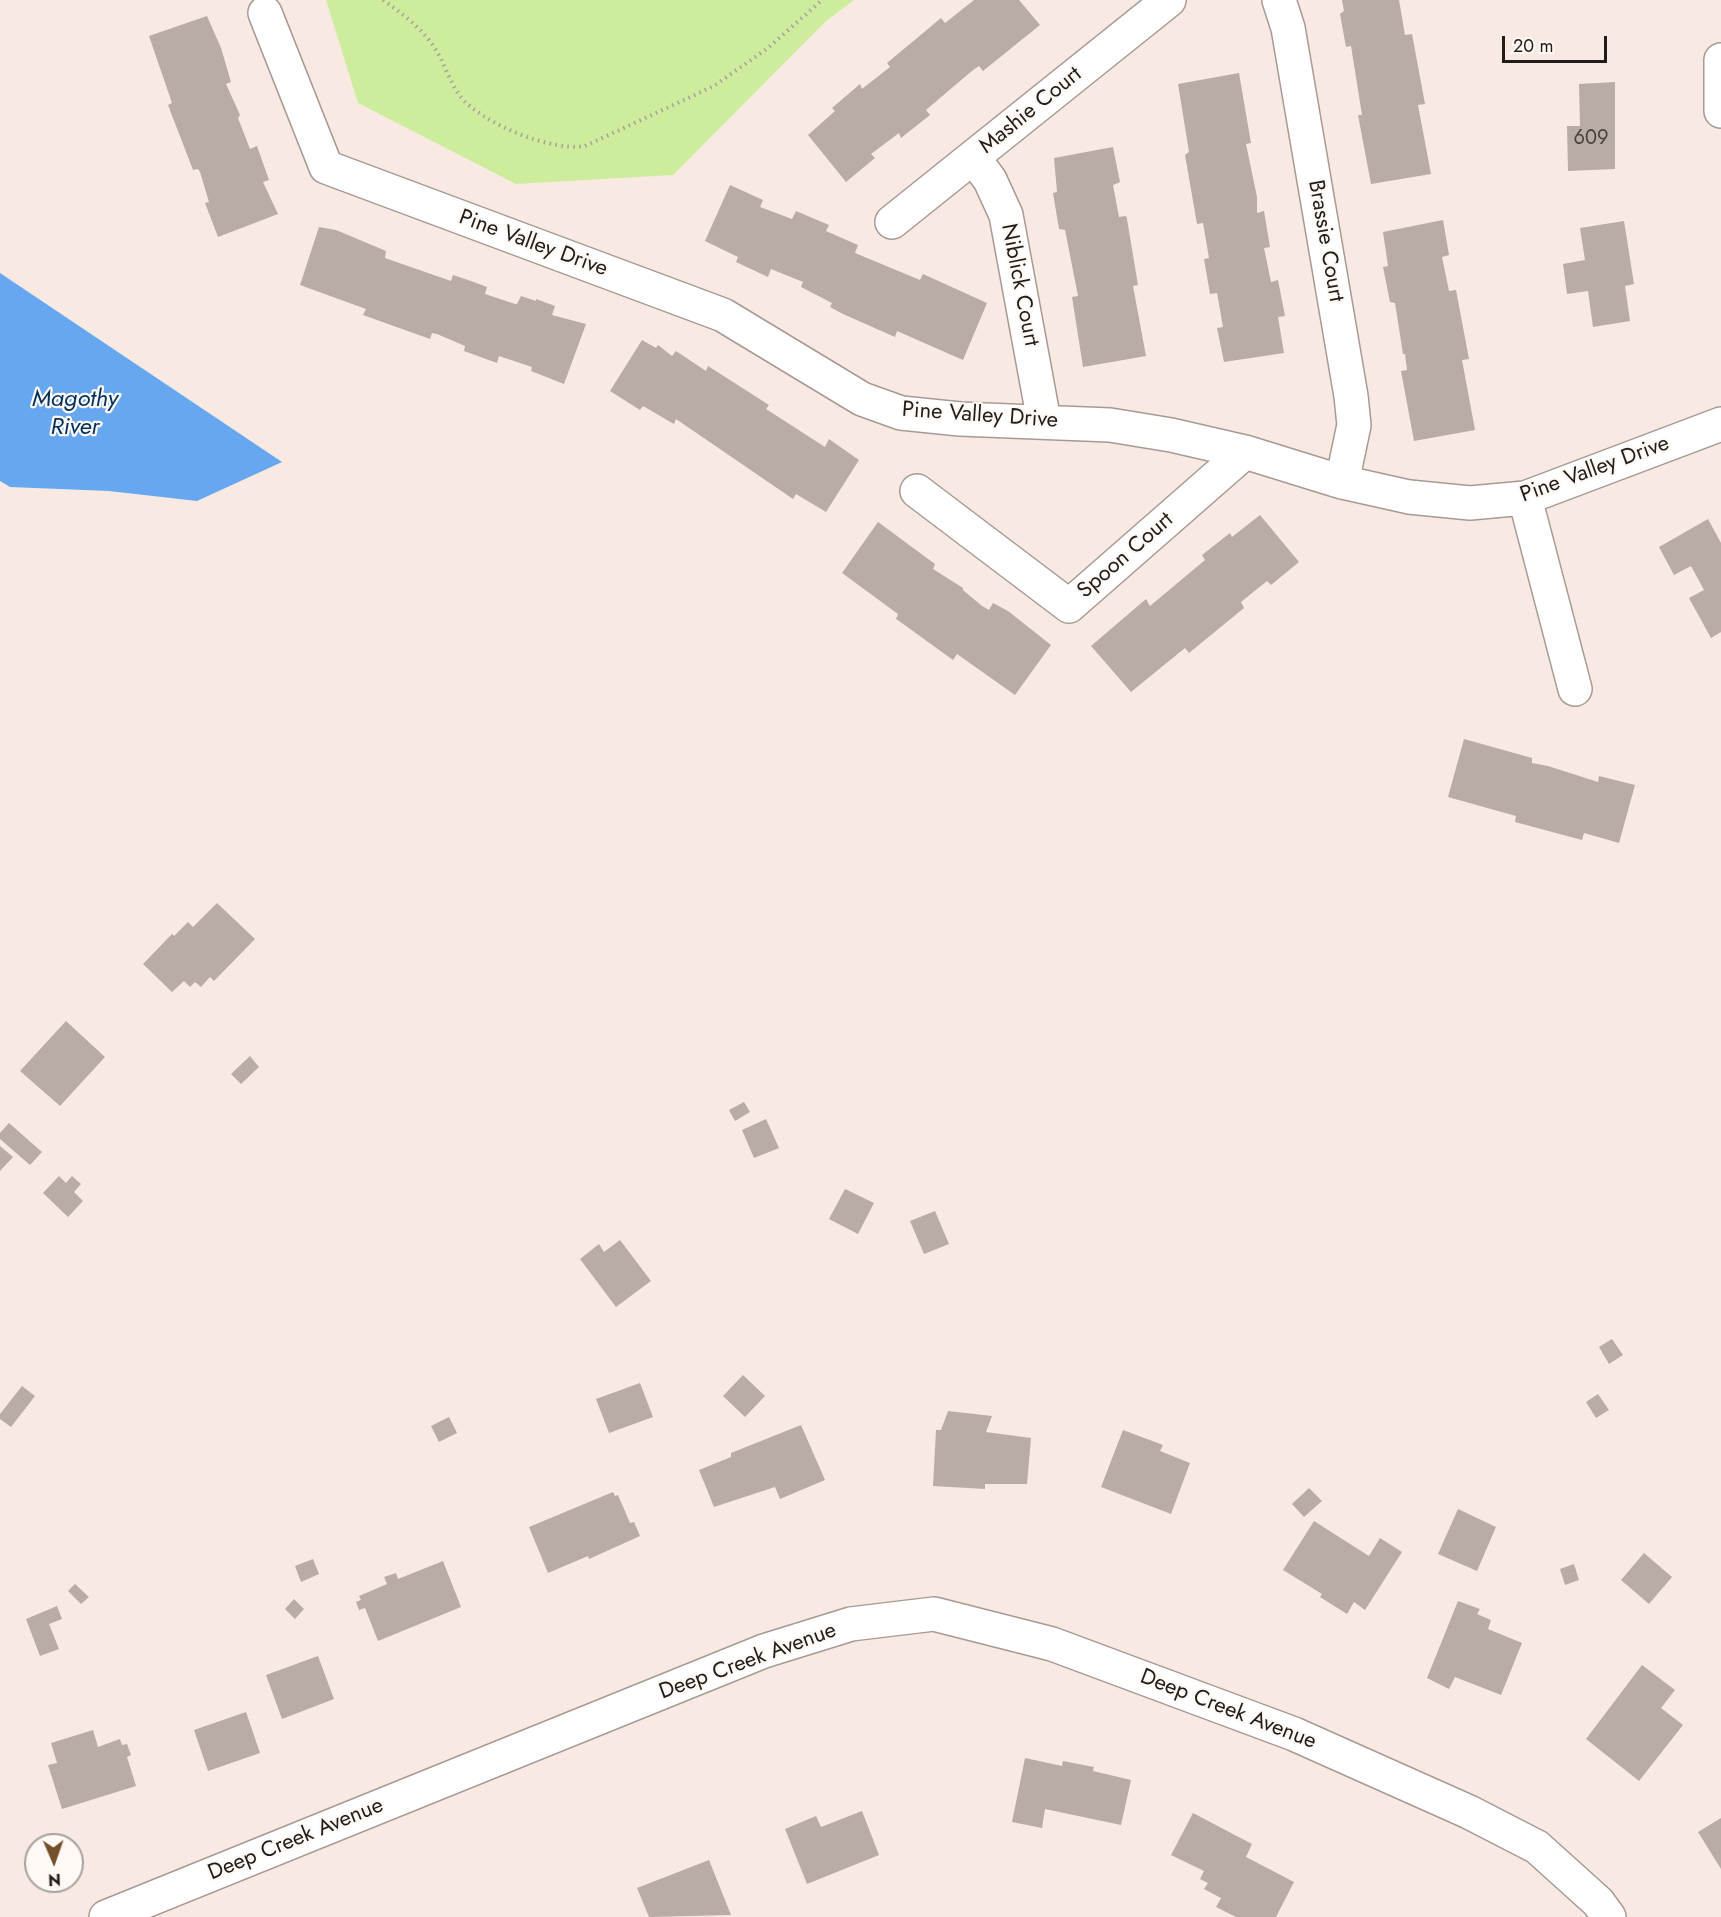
<!DOCTYPE html>
<html>
<head>
<meta charset="utf-8">
<style>
	body { margin:0 }
	#map { position:relative; width:1721px; height:1917px; overflow:hidden; background:#f8eae2; font-family:Jost,sans-serif }
	canvas { display:block }
	.north { position:absolute; left:24px; top:1833px; width:60px; height:60px; box-sizing:border-box; background:#fef9f5; border:2px solid #a5a19d; border-radius:50%; rotate:178deg; font-size:16px; font-weight:700; line-height:24px; text-align:center; color:#201c19 }
	.north::after { content:''; display:block; margin:auto; width:21px; height:27px; background:#744f2b; clip-path:polygon(50% 0,100% 100%,50% 72%,0 100%) }
	.scale { position:absolute; left:1502px; top:36px; width:105px; height:27px; box-sizing:border-box; border:3px solid #201c19; border-top:0; padding-left:8px; font-size:18px; line-height:21px; white-space:nowrap; color:#201c19; -webkit-text-stroke:4px #fef9f5; paint-order:stroke }
</style>
</head>
<body>
<div id="map">
<canvas width="1721" height="1917"></canvas>
<div class="north">N</div>
<div class="scale">20 m</div>
</div>
<script>
const context = document.querySelector('canvas').getContext('2d');
context.lineJoin = 'round';
function fill(path, color) {
  context.fillStyle = color;
  context.fill(path, 'evenodd');
}
function stroke(path, color, width, dash) {
  context.strokeStyle = color;
  context.lineWidth = width;
  context.lineCap = dash ? 'butt' : 'round';
  context.setLineDash(dash || []);
  context.stroke(path);
}
function write(font, color, halo, rows, align = 'center') {
  context.font = font + ' Jost,sans-serif';
  context.lineWidth = 4.5;
  context.setLineDash([]);
  context.textBaseline = 'middle';
  context.strokeStyle = halo;
  context.fillStyle = color;
  for (const [text, x, y, turn = 0] of rows) {
    context.save();
    context.translate(x, y);
    context.rotate((+turn || 0) * Math.PI / 180);
    context.textAlign = isNaN(turn) ? turn : align;
    if (halo) context.strokeText(text, 0, 0);
    context.fillText(text, 0, 0);
    context.restore();
  }
}
const green = new Path2D(`
	M326,0H854L826,21L673,175L516,184L358,103Z`);
const water = new Path2D(`
	M0,273L282,462L197,501L109,491L10,487L0,481Z`);
const building = new Path2D(`
	M974,0H1019L1040,25L983,71L979,66L973,70L926,110L930,115L901,138L899,133L871,154L875,158L846,182L808,135L835,111L832,108L860,84L862,89L890,67L887,63L941,18L945,23Z
	M1342,0H1399L1405,35L1412,34L1425,104L1418,105L1431,174L1371,184L1358,115H1362L1351,46L1346,47L1340,14L1344,11Z
	M207,16L221,48L231,82L226,84L240,115L238,118L250,149L257,146L269,180L263,182L278,214L218,237L205,203L209,202L200,172L198,169L193,170L168,105L172,103L149,36Z
	M1239,73L1251,143L1246,144L1257,197V213L1264,211L1270,247L1264,248L1271,282L1278,280L1285,316L1278,317L1284,353L1224,362L1217,328L1223,327L1217,293L1210,294L1204,259L1209,258L1203,223L1197,224L1185,155L1189,152L1178,84Z
	M1615,82V169L1568,171L1567,126H1580L1579,84Z
	M1113,147L1120,182L1113,185L1119,217L1126,216L1127,219L1138,285L1133,286L1146,356L1083,367L1072,297L1078,296L1065,230L1059,229L1053,193L1057,192L1054,158Z
	M730,185L763,200L760,207L792,219L796,211L829,225L826,231L858,245L855,253L920,280L923,274L987,303L963,360L897,331L895,337L843,314L830,307L832,303L801,287L803,282L771,269L768,277L736,262L738,257L705,241Z
	M1443,220L1449,255L1442,257L1449,291L1456,290L1469,359L1462,360L1475,430L1414,441L1401,371L1407,370L1405,354H1403L1395,303L1390,302L1383,267L1388,266L1383,232Z
	M1624,221L1634,284L1625,286L1630,321L1593,327L1588,291L1567,294L1563,264L1585,260L1580,228Z
	M319,227L336,230L386,251L385,258L451,281L453,275L471,281L487,287L485,294L515,304H517L521,296L536,301V299L555,306L552,315L586,324L564,384L531,371L532,367L499,356L497,363L464,351L465,346L437,334L432,333L430,339L363,315L366,309L300,285Z
	M642,340L656,348L658,345L672,356L676,351L706,371L708,366L769,405L766,409L825,447L829,439L859,460L826,512L796,494L793,499L676,419L674,424L643,406L640,410L610,391Z
	M1260,515L1299,562L1271,585L1267,581L1241,602L1244,608L1189,653L1185,648L1131,692L1091,646L1146,599L1150,606L1205,560L1202,555L1230,533L1232,537Z
	M1708,519L1721,543V632L1711,638L1689,598L1704,590L1691,566L1674,575L1659,547Z
	M878,522L935,564L933,569L963,588V590L982,606L989,610L993,603L1008,611L1051,645L1015,695L957,654L953,660L899,621L896,619L898,614L842,573Z
	M1464,739L1532,758V763L1548,766L1598,782L1599,776L1635,785L1619,843L1584,833L1582,840L1515,822L1516,816L1448,797Z
	M217,903L255,939L214,981L210,977L201,987L195,982L190,987L184,981L172,992L143,964L172,934L174,936L188,922L193,927Z
	M66,1021L105,1057L60,1106L20,1071Z
	M250,1056L259,1067L241,1084L231,1074Z
	M744,1102L750,1112L735,1121L729,1110Z
	M766,1119L779,1148L754,1158L742,1130Z
	M9,1123L42,1152L30,1165L0,1139V1133Z
	M0,1146L13,1157L0,1171Z
	M59,1176L66,1183L72,1176L81,1184L74,1192L83,1201L68,1217L43,1193Z
	M845,1189L874,1203L858,1234L829,1219Z
	M935,1211L949,1244L924,1254L910,1221Z
	M620,1240L651,1281L616,1307L580,1259L599,1244L604,1252Z
	M1612,1339L1623,1355L1609,1364L1599,1347Z
	M743,1375L765,1396L745,1417L723,1396Z
	M640,1383L653,1417L609,1433L596,1399Z
	M22,1386L35,1396L11,1427L0,1419V1414Z
	M1598,1394L1609,1410L1596,1418L1586,1402Z
	M948,1411L992,1416L986,1432L1031,1438L1027,1484H985V1489L933,1486L936,1430H941Z
	M449,1417L457,1433L439,1442L431,1426Z
	M801,1425L825,1480L780,1499L775,1487L714,1507L699,1470L731,1457V1453Z
	M1123,1430L1163,1445L1160,1451L1190,1463L1171,1514L1101,1487Z
	M1309,1488L1322,1501L1304,1517L1292,1504Z
	M613,1492L615,1496L618,1495L630,1523L634,1522L640,1536L589,1559L588,1556L548,1573L529,1527Z
	M1458,1509L1496,1527L1477,1571L1438,1554Z
	M1314,1521L1369,1556L1380,1538L1402,1552L1365,1610L1354,1602L1347,1614L1320,1597L1322,1594L1283,1570Z
	M1644,1553L1672,1577L1649,1604L1621,1580Z
	M313,1559L319,1574L301,1582L295,1566Z
	M443,1561L461,1607L378,1641L365,1608L359,1610L356,1602L361,1600L359,1596L387,1584L384,1577L396,1573L398,1579Z
	M1574,1564L1579,1580L1565,1585L1560,1569Z
	M75,1584L89,1597L81,1604L68,1591Z
	M294,1599L304,1609L295,1619L285,1609Z
	M1458,1601L1480,1609L1477,1614L1491,1620L1488,1629L1522,1643L1501,1695L1455,1677L1449,1689L1427,1678Z
	M57,1606L62,1619L49,1624L59,1649L40,1656L26,1619Z
	M318,1656L334,1699L282,1719L266,1675Z
	M1642,1665L1675,1690L1661,1708L1683,1725L1639,1781L1586,1739Z
	M246,1712L260,1753L208,1771L194,1730Z
	M93,1730L98,1747L120,1739L122,1745L127,1744L131,1755L127,1757L136,1786L62,1809L48,1765L57,1763L51,1743Z
	M1025,1758L1062,1766L1063,1761L1073,1763L1094,1767L1093,1771L1131,1780L1121,1825L1045,1809L1042,1828L1012,1822Z
	M862,1811L879,1855L807,1884L785,1829L816,1816L821,1827Z
	M1193,1813L1252,1844L1246,1857L1294,1882L1276,1917H1236L1216,1907L1221,1898L1204,1889L1208,1883L1200,1879L1204,1871L1171,1855Z
	M1721,1818V1869L1698,1832Z
	M709,1860L731,1915L649,1917L637,1888Z`);
const path = new Path2D(`
	M383,0C403,14 423,29 436,50C445,65 450,82 460,96C481,123 551,152 585,146L714,86L768,48L822,0`);
const minor = new Path2D(`
	M1279,0L1288,28L1351,396L1354,425L1342,482
	M265,13L326,167L723,315L862,399L901,413L960,419L1110,425L1171,435L1245,452L1342,482L1409,497L1470,503L1525,498L1721,424
	M1721,60V111
	M973,157L990,180L1006,215L1044,421
	M892,222L1169,0
	M917,491L1069,606L1245,452
	M1525,498L1575,689
	M106,1917L764,1651L851,1624L934,1614L1052,1644L1294,1734L1469,1812L1537,1847L1598,1902L1609,1917`);
const numberNames = [
	["609",1591,139]
];
const streetNames = [
	["Mashie Court",1031,111,-39],
	["Brassie Court",1325,241,80],
	["Pine Valley Drive",533,244,20],
	["Niblick Court",1019,285,79],
	["Pine Valley Drive",980,416,4],
	["Pine Valley Drive",1595,470,-20],
	["Spoon Court",1126,556,-41],
	["Deep Creek Avenue",748,1662,-20],
	["Deep Creek Avenue",1228,1710,21],
	["Deep Creek Avenue",296,1840,-22]
];
const waterNames = [
	["Magothy",75,400],
	["River",75,428]
];
fill(green, '#cded9c');
fill(water, '#66a7f0');
fill(building, '#b9aca4');
stroke(minor, '#a79a93', 36);
stroke(path, '#aa9f99', 4, [1.5, 4.5]);
stroke(minor, '#fff', 33);
write('20px', '#46403c', null, numberNames);
write('22px', '#201c19', '#fef9f5', streetNames);
write('italic 24px', '#00315e', '#fef9f5', waterNames);
</script>
</body>
</html>
